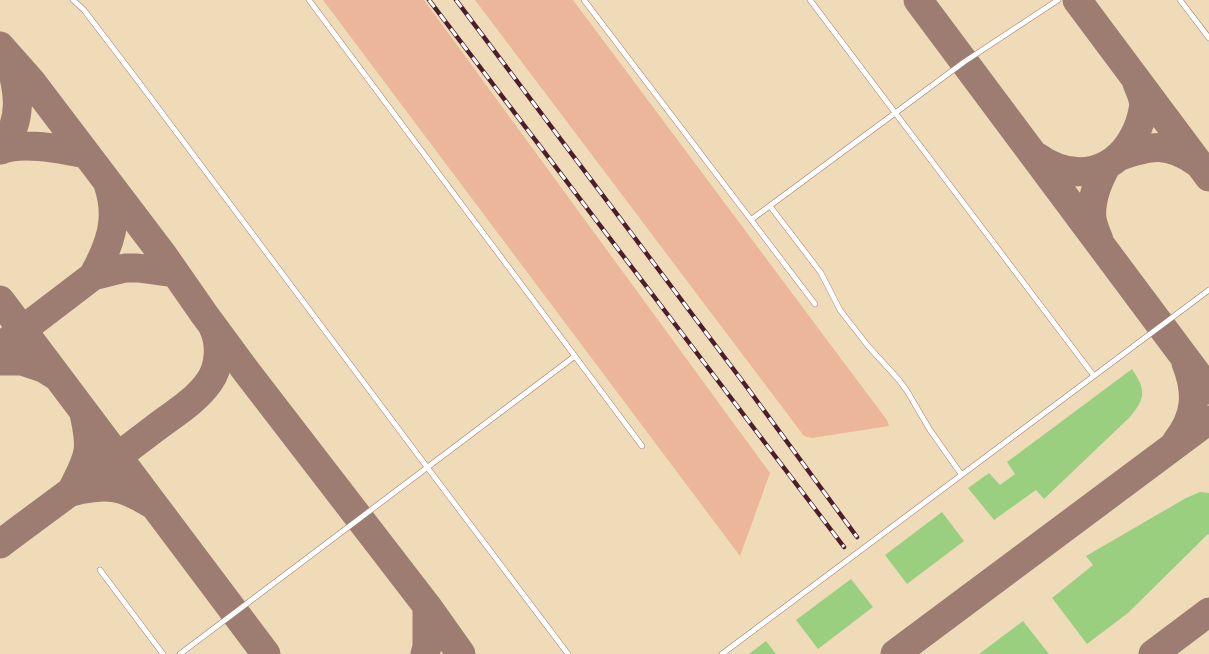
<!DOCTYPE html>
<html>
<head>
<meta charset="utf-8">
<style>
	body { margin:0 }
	canvas { display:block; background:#f0dbb9 }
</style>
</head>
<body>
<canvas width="1209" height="654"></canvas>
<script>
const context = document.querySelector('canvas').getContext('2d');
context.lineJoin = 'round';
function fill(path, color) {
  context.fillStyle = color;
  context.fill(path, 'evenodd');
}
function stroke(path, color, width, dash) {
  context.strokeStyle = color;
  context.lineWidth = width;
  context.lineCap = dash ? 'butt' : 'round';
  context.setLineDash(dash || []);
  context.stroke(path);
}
const green = new Path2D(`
	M1132,369C1146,390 1146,398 1130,417L1044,499L1036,490L994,520L968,488L989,473L1000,485L1015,474L1007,462Z
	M1200,492L1209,493V535L1208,534L1128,613L1087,644L1052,598L1093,565L1086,556L1186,498Z
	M942,512L964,541L907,584L885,555Z
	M851,579L873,607L818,649L796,620Z
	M1023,621L1049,654H979Z
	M766,641L776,654H749Z`);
const taxiway = new Path2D(`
	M918,0L1209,390
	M1077,0L1209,177
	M0,46L31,81L163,255L204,314L246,371L427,606L461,654
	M0,150C22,141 63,149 86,154
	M1,150C24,119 19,92 9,58
	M1036,156C1075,184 1117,174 1137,130C1140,123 1145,107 1143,100C1142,94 1138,87 1136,80
	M1118,157C1151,145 1168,142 1198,163
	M1099,240C1096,233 1093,225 1092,219C1090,200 1098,181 1107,165
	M93,276C110,245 120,219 108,184
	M0,300L266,654
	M0,347L93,276L125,268H138L175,273
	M0,361H22L43,368L56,376
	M84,413C86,425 90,438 88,451C86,465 77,479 71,492C81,489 104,485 115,488C129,490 141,498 153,505
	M1176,442C1196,417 1198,393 1186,363
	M0,544C51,506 103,468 154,429C172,415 195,402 209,382C220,367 221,343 213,327
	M425,654L427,647V606
	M895,654L1209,420
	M1153,654L1209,612`);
const building = new Path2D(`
	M323,0H424L770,473L740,556Z
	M475,0H573L839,356L887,420L889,426L812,438L804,436Z`);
const lane = new Path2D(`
	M73,0L84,10L135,77L427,467L568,654
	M309,0L642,446
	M584,0L815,304
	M810,0L1094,376
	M1180,0L1209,38
	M770,206L821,273L840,310L868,346L899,380L907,391L930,430L961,474
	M752,219L964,62L1058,0
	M100,570L163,654
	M180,654L575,356
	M722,654L1209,290`);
const rail = new Path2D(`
	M429,0L844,547
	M456,0L746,386L857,537`);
fill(green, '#9bcf80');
stroke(taxiway, '#9d7d72', 29);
fill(building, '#ebb699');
stroke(lane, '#9d7d72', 6);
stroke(lane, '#fff', 5);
stroke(rail, '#4a1f2b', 4.5);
stroke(rail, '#fff', 3, [9]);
</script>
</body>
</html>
